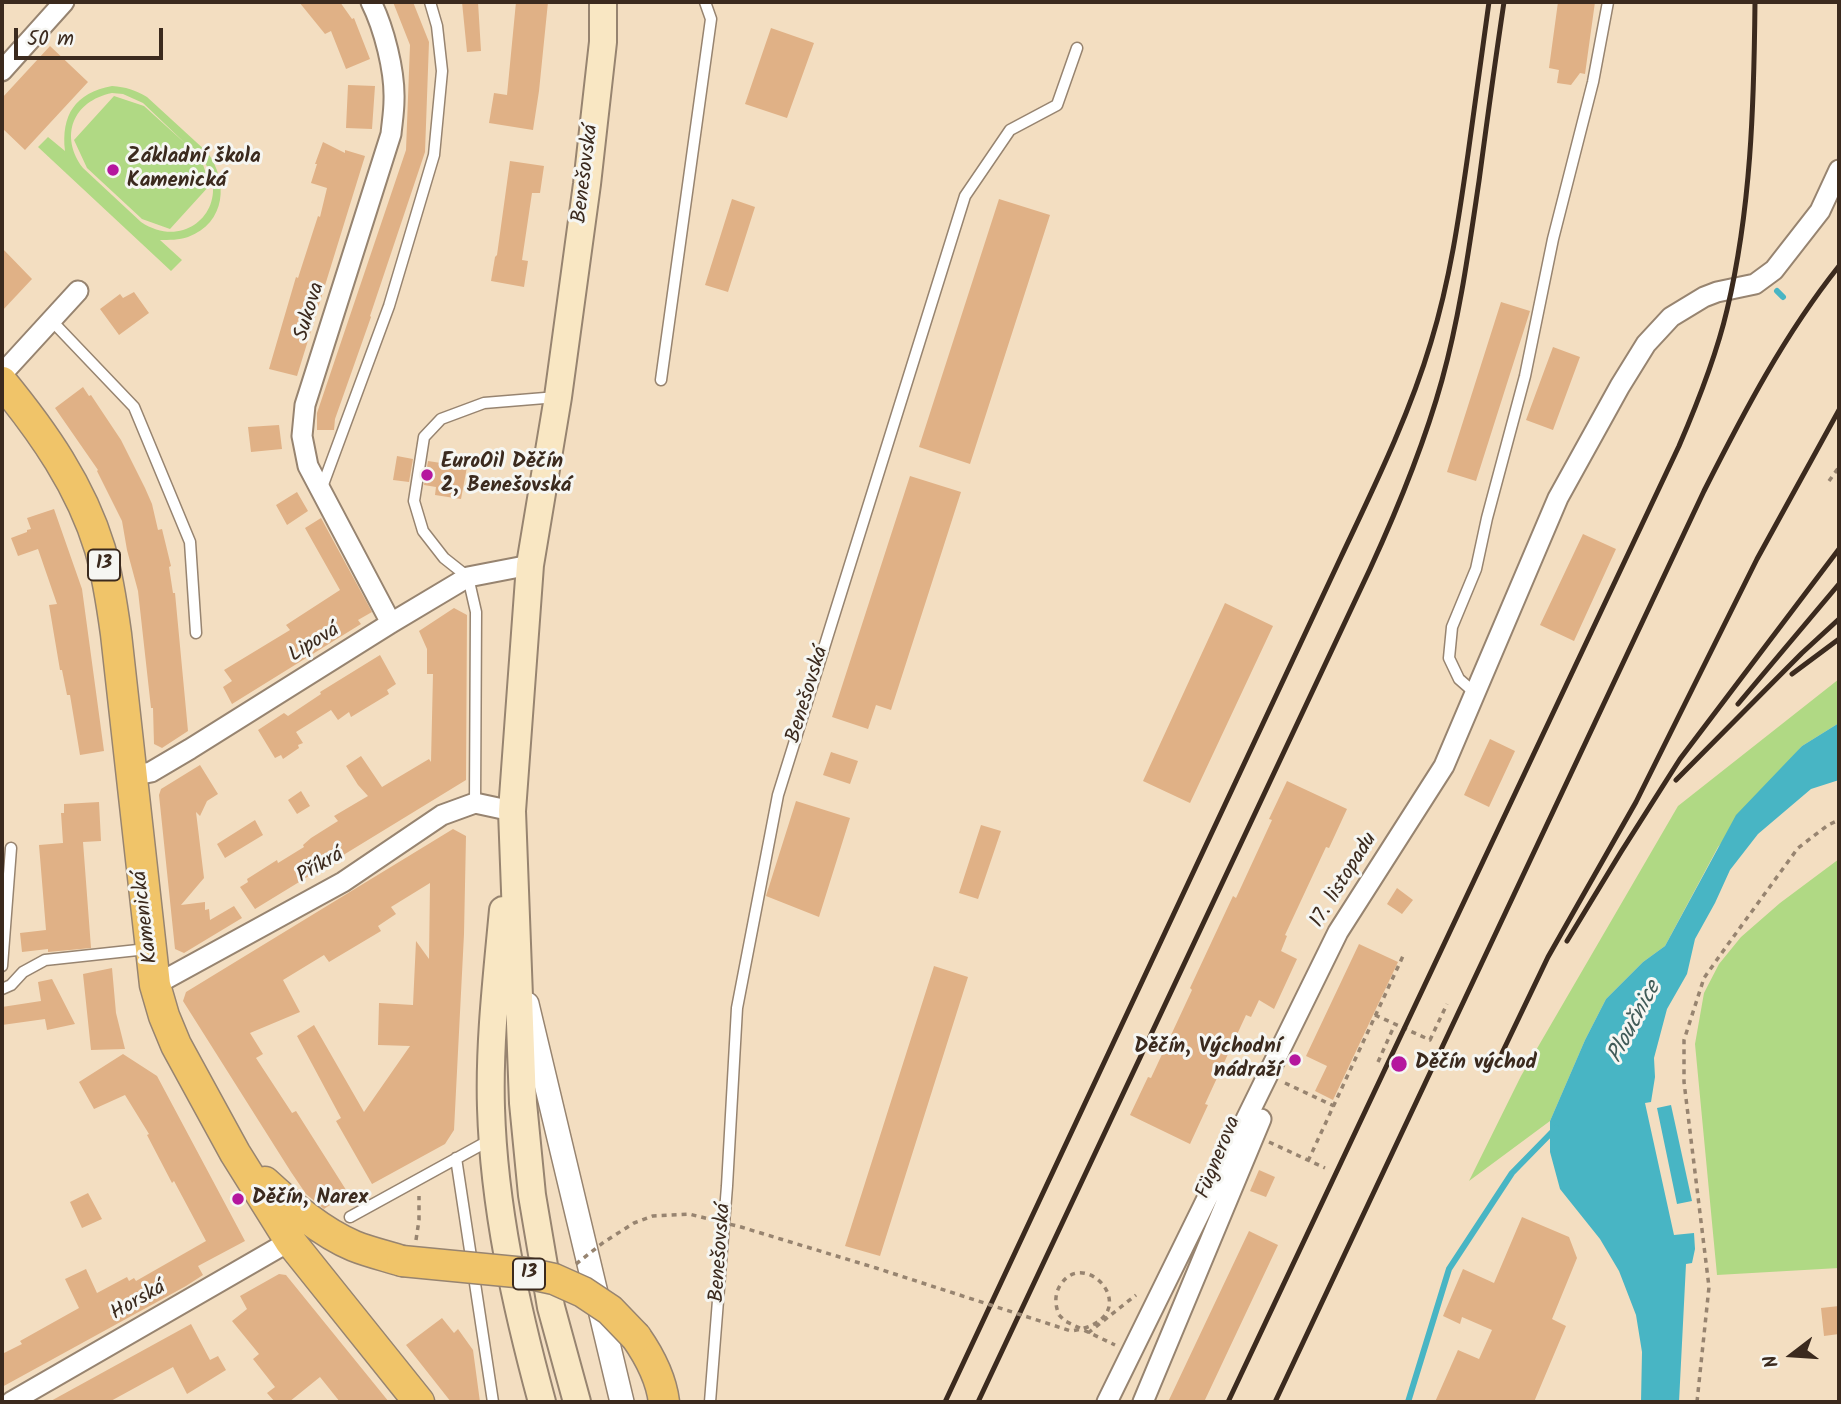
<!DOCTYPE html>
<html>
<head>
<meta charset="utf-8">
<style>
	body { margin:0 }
	#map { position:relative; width:1841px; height:1404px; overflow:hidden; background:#f3dec1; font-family:Kalam,sans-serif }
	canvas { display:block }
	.frame { position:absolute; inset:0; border:4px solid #3b2a1e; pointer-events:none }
	.north { position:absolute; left:1757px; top:1320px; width:70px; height:70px; -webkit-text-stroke:5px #f6f6f2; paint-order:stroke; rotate:253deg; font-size:19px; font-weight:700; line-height:28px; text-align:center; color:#3b2a1e }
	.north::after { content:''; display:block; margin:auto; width:24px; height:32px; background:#3b2a1e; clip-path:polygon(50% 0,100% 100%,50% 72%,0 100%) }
	.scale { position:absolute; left:14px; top:28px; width:149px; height:32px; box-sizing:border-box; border:4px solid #3b2a1e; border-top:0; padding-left:9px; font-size:21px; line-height:24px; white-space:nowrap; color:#3b2a1e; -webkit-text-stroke:5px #f6f6f2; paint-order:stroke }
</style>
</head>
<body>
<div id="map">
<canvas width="1841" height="1404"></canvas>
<div class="frame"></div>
<div class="north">N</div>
<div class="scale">50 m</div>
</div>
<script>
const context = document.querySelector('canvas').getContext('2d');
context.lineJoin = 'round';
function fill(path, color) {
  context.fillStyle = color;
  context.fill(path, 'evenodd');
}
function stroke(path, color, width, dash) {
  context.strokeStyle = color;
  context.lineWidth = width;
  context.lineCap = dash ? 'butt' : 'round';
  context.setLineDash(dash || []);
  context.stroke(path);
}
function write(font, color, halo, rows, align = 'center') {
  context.font = font + ' Kalam,sans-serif';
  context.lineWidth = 6;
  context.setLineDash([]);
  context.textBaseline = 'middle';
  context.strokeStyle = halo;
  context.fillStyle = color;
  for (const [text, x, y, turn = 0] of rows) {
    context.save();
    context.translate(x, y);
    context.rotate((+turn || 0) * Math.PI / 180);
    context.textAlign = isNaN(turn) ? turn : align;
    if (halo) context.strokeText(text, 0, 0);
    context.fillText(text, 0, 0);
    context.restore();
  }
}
const green = new Path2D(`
	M112,86C126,87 135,90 147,97L207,152C229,181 226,223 188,237C179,240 169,240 160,240L182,260L171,271L38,147L48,137L65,151C61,115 75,93 112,86ZM112,93L123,94L143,103L187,145L144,106L114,96L74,140L87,168L142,219L170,229L210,185L200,156C237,201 189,254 141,222L83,168C59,136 73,101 112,93Z
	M1839,679V723L1802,746L1718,847L1665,946L1643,962L1606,999L1585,1040L1550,1121L1469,1181L1521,1076L1678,806Z
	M1839,859V1268L1717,1275L1695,1044L1704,993L1719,964L1741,937L1780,903Z`);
const water = new Path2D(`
	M1839,723V780L1811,789L1758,834L1730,870L1715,903L1695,939L1687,974L1667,1009L1654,1058L1655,1077L1651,1102L1645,1103L1674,1235L1694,1233L1695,1249L1692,1263L1686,1264L1679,1402H1641L1642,1352L1636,1315L1619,1271L1600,1239L1560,1189L1550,1152V1121L1585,1040L1606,999L1643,962L1665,946L1736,815L1802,746Z
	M1671,1105L1692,1201L1677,1204L1657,1108Z`);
const stream = new Path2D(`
	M1777,291L1783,297
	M1408,1402L1449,1269L1512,1173L1556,1128`);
const building = new Path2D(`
	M299,2H340L352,19L354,18L370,59L346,69L331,31L325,34Z
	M393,2H413L429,42L425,152L370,316L371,317L335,419L334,430H317V413L406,150L410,45Z
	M462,2H478L481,51L467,52Z
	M516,2H548L539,91L533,130L489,123L494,93L507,95Z
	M1558,2H1595L1585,74L1580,73L1571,85L1557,83L1559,70L1549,68Z
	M771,28L814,43L787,118L745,104Z
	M50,46L88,82L25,150L2,128V98Z
	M348,85L375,86L372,129L346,128Z
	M323,142L345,153V150L365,156L297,376L269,369L296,277L298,278L318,216L320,217L327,188L311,183L317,164H315Z
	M510,161L544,166L540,193H532L522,260L528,261L524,287L491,281L495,257L497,255Z
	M732,199L755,207L728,292L705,285Z
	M999,199L1050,215L970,464L919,447Z
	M2,248L32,279L2,311Z
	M134,292L149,313L119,335L100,309L120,294L123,298Z
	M1501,302L1530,311L1476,481L1447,472Z
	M1553,347L1580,357L1553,430L1526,420Z
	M83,387L89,396L91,395L121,440L145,488L152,504L158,530L162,529L171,566L169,567L173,593H175L188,731L162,748L154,744L153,708H151L138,591L127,550L122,521L97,471L98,470L55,408Z
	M279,425L282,449L251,452L248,427Z
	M397,456L413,459L409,482L393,480Z
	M428,461L467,467L461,499L435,495L436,487L424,485Z
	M910,476L961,492L891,710L876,705L868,729L832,717Z
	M297,492L308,511L287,525L276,505Z
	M54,509L82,589L104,751L80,755L70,695H67L62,670H60L49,605L57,604L38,549L18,556L11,538L27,532V530L31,529L27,518Z
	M321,518L372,612L358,620L361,624L232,704L223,687L232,681L224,670L290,630L286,625L340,590L305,528Z
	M1583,534L1616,549L1574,641L1540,625Z
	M1225,603L1273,626L1190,803L1143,781Z
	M454,608L467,615L466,780L255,909L240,887L248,882L247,879L277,860L278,863L304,847L303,845L311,838L338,821L334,816L368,796L358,785L346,766L361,756L382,787L429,759L431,762L433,674H427V649L419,631Z
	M380,655L396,684L387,690L389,694L351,717L349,712L338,720L331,710L296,732L303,743L298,745L299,748L283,759L281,755L275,758L258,730L284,713L288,716L321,694L320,692Z
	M1490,739L1515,751L1489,807L1464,795Z
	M831,752L858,761L850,784L823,775Z
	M200,765L218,794L207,801L200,816L196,812L204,878L181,905L205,902V910L209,909L210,920L234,906L242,918L184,953L175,949L159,795L161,789Z
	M1287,781L1347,809L1329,848L1326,847L1285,935L1287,936L1281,951L1297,959L1274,1009L1259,1000L1251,1017L1246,1015L1205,1104L1208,1105L1190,1144L1130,1115L1148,1077L1151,1078L1192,990L1190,988L1233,896L1236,898L1272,820L1269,819Z
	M301,791L310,806L297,814L288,800Z
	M796,801L850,818L819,917L766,896Z
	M99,802L101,841L83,842L91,948L48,952V949L22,952L20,933L46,930L39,845L63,843L61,813H64V804Z
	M255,820L263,835L225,858L217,844Z
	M981,825L1001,831L978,899L959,893Z
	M453,829L466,836L464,934L454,1130L445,1144L372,1184L336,1121L341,1118L297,1036L314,1025L364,1112L410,1046L378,1045L379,1003L413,1005L416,941L429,959L430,883L391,907L396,914L378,926L381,931L329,962L324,955L283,980L300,1012L250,1033L263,1054L256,1058L292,1113L296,1111L348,1193L324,1209L306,1194L291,1172L183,1001L186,992Z
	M1397,888L1413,900L1402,914L1387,904Z
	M1359,944L1398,962L1333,1100L1315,1091L1327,1066L1306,1056Z
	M934,966L968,977L880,1256L845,1246Z
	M112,968L116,1013L125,1049L91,1050L83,974Z
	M52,979L75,1024L47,1030L45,1019L2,1025V1007L41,1001L38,982Z
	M123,1054L157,1076L245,1241L198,1266L203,1275L186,1286L2,1387V1354L22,1344L20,1341L79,1308L65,1279L86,1269L97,1293L127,1277L129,1281L134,1278L136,1281L206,1241L174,1181L172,1183L147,1135L149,1134L125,1095L94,1109L79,1082Z
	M1259,1170L1275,1177L1266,1197L1250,1191Z
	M88,1193L102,1219L82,1228L70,1202Z
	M1522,1217L1569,1237L1577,1258L1552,1319L1566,1326L1534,1402H1435L1458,1350L1479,1359L1492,1330L1462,1317L1460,1324L1443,1316L1463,1269L1494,1283Z
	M1249,1231L1278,1245L1204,1402H1168Z
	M279,1274L286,1275L389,1402H340L320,1377L289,1402H275L267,1393L275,1387L253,1359L259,1354L232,1321L247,1309L240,1296Z
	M1839,1306V1334L1824,1336L1821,1308Z
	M442,1318L454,1333L458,1329L473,1350L480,1402H451L406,1345Z
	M191,1324L210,1360L218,1356L226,1370L187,1394L173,1367L109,1402H49Z`);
const path = new Path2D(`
	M1829,481L1839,467
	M1375,1015L1430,1040L1447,1004
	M1378,1062L1395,1024
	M1285,1083L1334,1106
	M1269,1142L1325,1168
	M1308,1161L1403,956
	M416,1240L419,1220V1196
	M1059,1315L1065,1321L1115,1345
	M1088,1333L1136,1295
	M1697,1402L1709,1287L1684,1082V1040L1704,978L1726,947L1798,848L1828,825L1839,820`);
const service = new Path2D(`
	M51,320L134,407L190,542L196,633
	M661,380L711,19L705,2
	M321,490L389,306L434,155L442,71L437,26L430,2
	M1475,693L1459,679L1449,658L1452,627L1476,569L1487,518L1525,376L1553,239L1593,82L1608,2
	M475,803L476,612L468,577L444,558L423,531L414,501L424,437L441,419L484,403L557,397
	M2,966L11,848
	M2,989L11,985L23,972L45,960L147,949
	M456,1158L493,1402
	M350,1217L490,1140
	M710,1402L727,1186L737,1008L778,795L965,196L1010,130L1057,105L1077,48`);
const minor = new Path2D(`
	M371,2C384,28 395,71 394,100C394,112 392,123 391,134L305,405L302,436L308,466L391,623
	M2,71L64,2
	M2,374L78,291
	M131,776L151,772L190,749L391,623L468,577L530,565
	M155,985L343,882L442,815L475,803L512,811
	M11,1402L290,1241
	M1107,1402L1338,932L1444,766L1558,498L1620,386L1646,344L1671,317L1704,297L1717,292L1755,284L1774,270L1820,211L1839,170
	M1143,1402L1261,1119`);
const tertiary = new Path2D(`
	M527,1004L622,1402`);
const secondary = new Path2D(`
	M503,910C497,975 489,1042 491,1108C494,1208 516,1306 542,1402
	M577,1402L551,1307L532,1195L523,1103L512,811L530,565L558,397L587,184L603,42V2`);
const primary = new Path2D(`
	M2,382C43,432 81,486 100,549C108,577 112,605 116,634L155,985L164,1016L176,1045L235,1153L290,1241L419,1402
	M265,1182C291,1206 321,1232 354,1246C369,1252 386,1256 402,1261
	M636,1337C650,1357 661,1378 664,1402`);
const rail = new Path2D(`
	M1792,674L1839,639
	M1738,704L1839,584
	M1676,780L1802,653L1839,619
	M1567,941L1621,852L1680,759L1839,549
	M1502,1053L1548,957L1636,802L1757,559L1839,410
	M945,1402L1341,557C1374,487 1409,416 1431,342C1450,280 1459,217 1468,154C1475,103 1482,53 1489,2
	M978,1402L1370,569C1398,508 1424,445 1442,380C1460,315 1469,248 1479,181C1487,121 1495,62 1504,2
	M1228,1402L1679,446C1698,402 1716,357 1727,310C1751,209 1754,105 1755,2
	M1275,1402L1704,491C1744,412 1784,335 1839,266`);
const pathBridge = new Path2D(`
	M576,1264L604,1242L634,1223L653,1216L689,1214L741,1227L876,1268L1071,1331C1150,1319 1087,1245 1061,1284C1054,1294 1055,1305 1059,1315`);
const primaryBridge = new Path2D(`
	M402,1261L526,1273L554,1279L583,1292L610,1310L636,1337`);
const markers = [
	[113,170,7,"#b5179e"],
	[427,475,7,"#b5179e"],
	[1295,1060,7,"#b5179e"],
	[1399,1064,9,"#b5179e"],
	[238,1199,7,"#b5179e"]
];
const shields = [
	[104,565,32],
	[529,1274,32]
];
const shieldNames = [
	["13",104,565],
	["13",529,1274]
];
const poiNames = [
	["Základní škola",127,158],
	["Kamenická",127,182],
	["EuroOil Děčín",441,463],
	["2, Benešovská",441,487],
	["Děčín, Východní",1281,1048,"right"],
	["nádraží",1281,1072,"right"],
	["Děčín východ",1415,1064],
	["Děčín, Narex",252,1199]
];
const streetNames = [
	["Benešovská",587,174,-83],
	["Sukova",311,312,-73],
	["Lipová",315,644,-32],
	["Benešovská",809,695,-73],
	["Příkrá",321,867,-30],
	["17. listopadu",1345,881,-58],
	["Kamenická",147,917,-97],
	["Fügnerova",1220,1158,-68],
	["Benešovská",722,1253,-86],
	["Horská",139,1302,-30]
];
const waterNames = [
	["Ploučnice",1636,1023,-62]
];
fill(green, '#b0d984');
fill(water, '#48b5c4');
stroke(stream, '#48b5c4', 6);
fill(building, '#e0b186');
stroke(service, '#978470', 13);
stroke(minor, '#978470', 23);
stroke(tertiary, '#978470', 26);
stroke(secondary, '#978470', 30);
stroke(primary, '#978470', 33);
stroke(path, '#978470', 3.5, [5, 5]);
stroke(service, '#fff', 10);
stroke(minor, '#fff', 19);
stroke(tertiary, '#fff', 23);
stroke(secondary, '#f9e7c3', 26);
stroke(primary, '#f0c469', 30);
stroke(rail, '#3b2a1e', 5);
stroke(primaryBridge, '#978470', 33, []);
stroke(pathBridge, '#978470', 3.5, [5, 5]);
stroke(primaryBridge, '#f0c469', 30);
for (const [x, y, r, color] of markers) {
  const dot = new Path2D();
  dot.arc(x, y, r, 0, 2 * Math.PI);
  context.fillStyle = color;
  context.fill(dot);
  stroke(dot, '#f6f6f2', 2.5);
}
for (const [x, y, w] of shields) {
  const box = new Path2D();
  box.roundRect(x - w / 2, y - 15.5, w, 31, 5);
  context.fillStyle = '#f6f6f2';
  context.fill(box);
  stroke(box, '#3b2a1e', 2);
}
write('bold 19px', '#3b2a1e', null, shieldNames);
write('bold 21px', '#3b2a1e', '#f6f6f2', poiNames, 'left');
write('21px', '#3b2a1e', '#f6f6f2', streetNames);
write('italic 23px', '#405b58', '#f6f6f2', waterNames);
</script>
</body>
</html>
